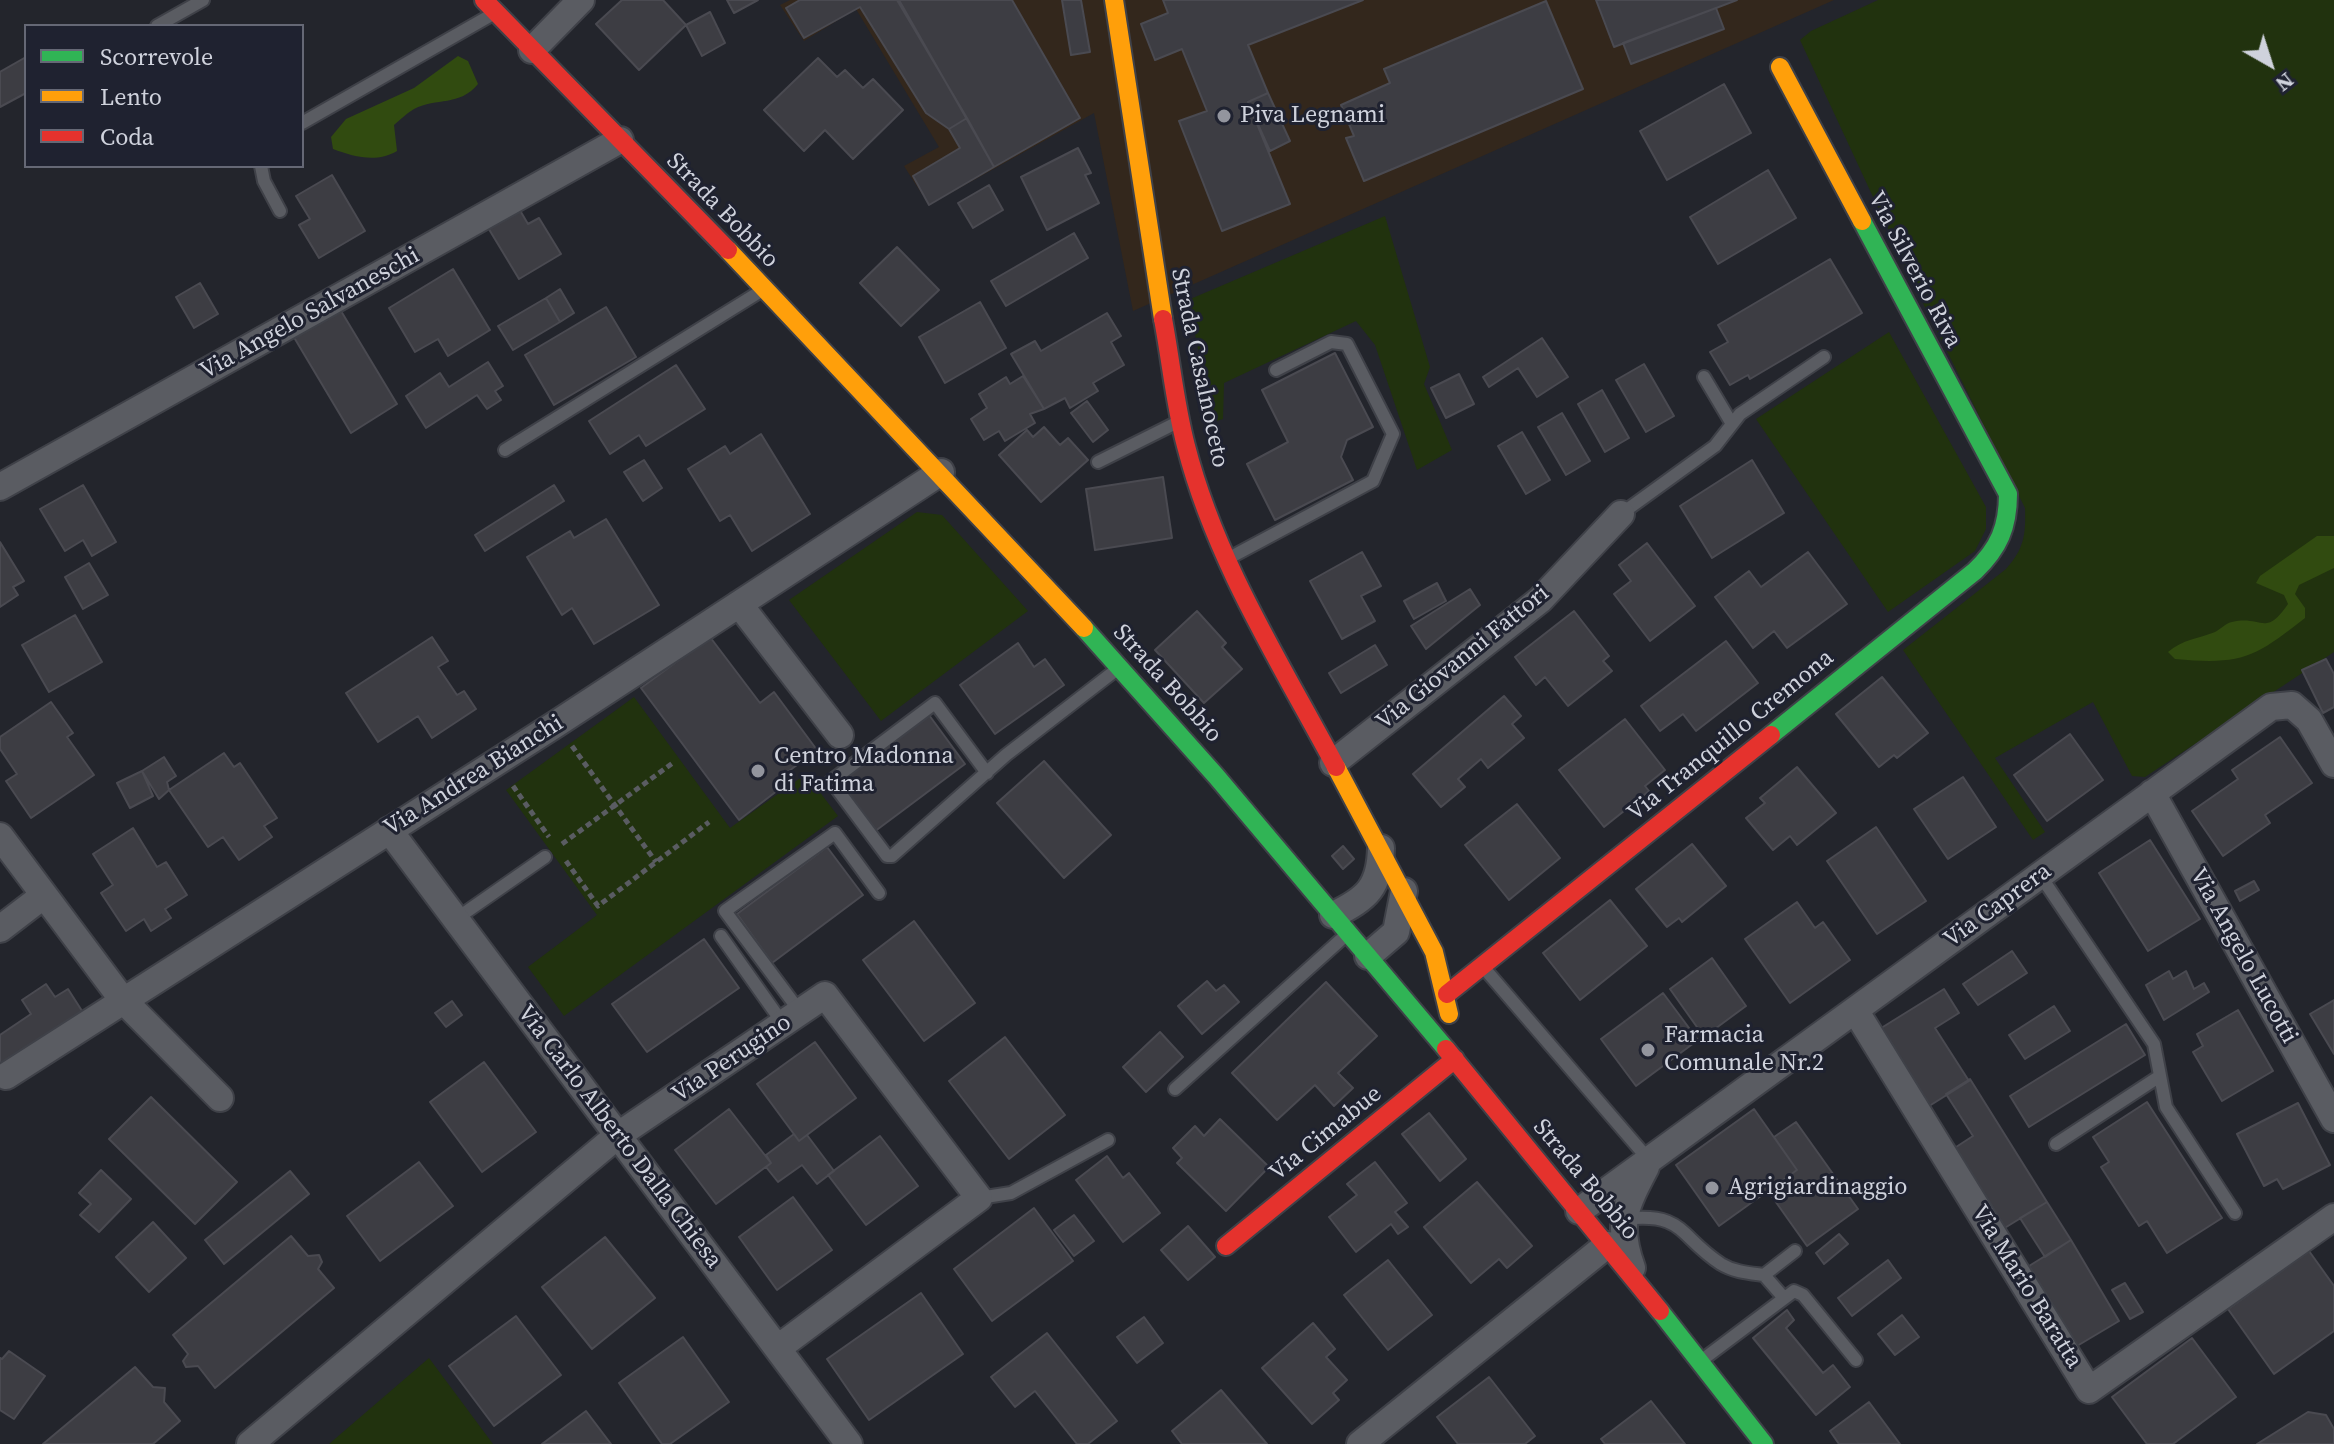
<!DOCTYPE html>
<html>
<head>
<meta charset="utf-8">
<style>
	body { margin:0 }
	#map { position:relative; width:2334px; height:1444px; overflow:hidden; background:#23252c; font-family:"Source Serif 4",serif }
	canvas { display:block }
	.legend { position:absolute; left:24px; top:24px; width:280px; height:144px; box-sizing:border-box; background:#1f2230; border:2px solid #656875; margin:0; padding:10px 14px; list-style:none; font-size:24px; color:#cfd2dc }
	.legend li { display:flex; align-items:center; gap:16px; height:40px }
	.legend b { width:40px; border:2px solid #656875 }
	.north { position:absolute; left:2230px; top:24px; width:80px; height:80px; -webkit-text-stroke:6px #1f2230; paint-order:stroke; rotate:141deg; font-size:22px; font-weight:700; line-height:32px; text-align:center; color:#cfd2dc }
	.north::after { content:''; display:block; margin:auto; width:28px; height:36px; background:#cfd2dc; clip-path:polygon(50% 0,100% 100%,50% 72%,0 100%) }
</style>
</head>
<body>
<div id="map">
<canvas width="2334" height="1444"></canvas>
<ul class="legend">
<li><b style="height:10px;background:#30b455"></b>Scorrevole</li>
<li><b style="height:10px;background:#ff9f0a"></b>Lento</li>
<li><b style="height:10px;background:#e5322d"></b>Coda</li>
</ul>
<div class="north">N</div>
</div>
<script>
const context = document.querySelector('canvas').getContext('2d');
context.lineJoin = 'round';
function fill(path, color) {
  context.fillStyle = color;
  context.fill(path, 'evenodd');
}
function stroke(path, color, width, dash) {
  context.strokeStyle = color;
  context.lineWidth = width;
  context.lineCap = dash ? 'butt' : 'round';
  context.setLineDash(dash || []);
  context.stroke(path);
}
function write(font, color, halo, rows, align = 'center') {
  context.font = font + ' "Source Serif 4",serif';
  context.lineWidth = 6;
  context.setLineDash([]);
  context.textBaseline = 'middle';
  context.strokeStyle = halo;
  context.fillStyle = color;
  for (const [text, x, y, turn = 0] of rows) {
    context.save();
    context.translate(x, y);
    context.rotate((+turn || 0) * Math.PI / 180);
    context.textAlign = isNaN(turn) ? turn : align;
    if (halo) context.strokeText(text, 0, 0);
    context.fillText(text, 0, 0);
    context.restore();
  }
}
const industrial = new Path2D(`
	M790,0H1834L1133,311L1094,113L929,205L904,166L939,147L856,9L804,41L780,5Z`);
const green = new Path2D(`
	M1878,0H2334V652L2145,777L2132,776L2093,702L1995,758L2045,832L2033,840L1903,650L2006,569C2024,549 2026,535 2025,508L1914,285L1800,40L1811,31Z
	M1385,216L1430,367L1424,384L1452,450L1417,470L1375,345L1356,321L1224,383L1223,419L1213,422L1188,300Z
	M1889,332L1986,507V529L1975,551L1888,612L1756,419Z
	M917,512L942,515L1028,611L881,721L789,600Z
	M634,697L730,828L806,774L838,816L564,1016L528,967L597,915L506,790Z
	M429,1358L493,1444H329Z`);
const forest = new Path2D(`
	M458,56L468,61L478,84C459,107 437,97 414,109C407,113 400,120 394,125L397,151C377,163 354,157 333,149L331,137L346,119L414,88Z
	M2317,536H2334V568L2299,585L2295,594L2305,608V618C2254,658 2242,665 2175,659L2168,652C2183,639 2198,639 2215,632C2221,629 2226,623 2232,622C2262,615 2265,638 2288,604L2284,595L2256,583L2260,576Z`);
const building = new Path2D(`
	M622,0H663L686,25L639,70L596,24Z
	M727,0H758L734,13Z
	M800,0H897L967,118L949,129L926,113L860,7L804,38L786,8Z
	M899,0H1012L1080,118L994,167Z
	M1062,0H1081L1090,52L1071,55Z
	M1163,0H1363L1248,45L1268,93L1248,102L1290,204L1222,231L1179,121L1207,111L1182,49L1155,60L1141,24L1168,13Z
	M1596,0H1737L1614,47Z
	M1546,1L1583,89L1364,181L1346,138L1354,136L1341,105L1390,83L1384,69Z
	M1716,8L1724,29L1631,64L1623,43Z
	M710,12L725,43L702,56L686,25Z
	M26,57V93L0,107V72Z
	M818,58L837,77L845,70L863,88L873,79L903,110L853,159L825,130L804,151L764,110Z
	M1724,84L1751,133L1667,180L1640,131Z
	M1268,93L1290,141L1270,151L1248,102Z
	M967,118L994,167L929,205L913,176L960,148L949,129Z
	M1078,148L1091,173L1085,175L1099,203L1047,230L1021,177Z
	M1768,170L1796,218L1718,264L1690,217Z
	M332,175L365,231L319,258L299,225L310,219L296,196Z
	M989,185L1003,210L973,228L958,203Z
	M518,207L528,224L539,218L561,254L519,279L487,226Z
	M1074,233L1088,258L1006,306L991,281Z
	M897,247L939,290L901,326L860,283Z
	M1830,259L1862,313L1750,379L1748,375L1730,385L1710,352L1728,342L1718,325Z
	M453,269L490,330L448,356L438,339L415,352L389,308Z
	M200,283L218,314L194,328L176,297Z
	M560,289L574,313L560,322L546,298Z
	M546,298L560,322L513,350L498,326Z
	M980,302L1006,348L945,383L919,337Z
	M338,306L397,404L351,433L292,334Z
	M606,307L636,357L554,405L525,355Z
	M1107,313L1121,336L1111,342L1124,365L1093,383L1098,391L1070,408L1065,398L1044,409L1011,354L1035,341L1041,351Z
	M1542,338L1568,377L1537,397L1518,368L1489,387L1483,377Z
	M1335,353L1373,427L1347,440L1341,457L1353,480L1275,520L1247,464L1288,442L1262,390Z
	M488,362L503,386L495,391L501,400L487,409L477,395L426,428L406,396L440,373L449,387Z
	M1644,364L1674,416L1646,432L1616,380Z
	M676,365L705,409L646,446L639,435L610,454L589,421Z
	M1459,374L1474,404L1446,418L1431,388Z
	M1023,376L1044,409L1030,414L1035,423L1005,441L999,431L984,440L971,419L987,408L979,394L1006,377L1010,384Z
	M1602,390L1629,438L1605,452L1578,404Z
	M1087,401L1108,430L1093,442L1071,413Z
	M1562,413L1590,461L1566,475L1538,427Z
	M1044,427L1060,445L1068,438L1088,460L1041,502L999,455L1027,430L1033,437Z
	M1522,432L1550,480L1526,494L1498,446Z
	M761,434L810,514L752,551L730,515L720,521L688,469L725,446L730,454Z
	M644,460L662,488L643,501L624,472Z
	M1752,460L1784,513L1712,558L1680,506Z
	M1163,477L1172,538L1095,550L1086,489Z
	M83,485L116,542L92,556L83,540L65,551L40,509Z
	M554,485L564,501L485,551L475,535Z
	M606,519L659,605L594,644L572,608L562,615L527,557L570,531L574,538Z
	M0,542L24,581L13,587L18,595L0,607Z
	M1647,543L1695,606L1650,641L1614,594L1631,581L1619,565Z
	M1362,552L1381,586L1361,596L1375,621L1342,639L1310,581Z
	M1808,552L1847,604L1787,648L1774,631L1753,648L1715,597L1749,571L1761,587Z
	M89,563L108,595L83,609L65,577Z
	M1437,583L1446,601L1414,619L1404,601Z
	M1470,589L1480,605L1426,649L1411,626Z
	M1197,611L1226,643L1222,647L1242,669L1204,703L1155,650Z
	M1574,611L1609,656L1603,661L1612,671L1568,706L1545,677L1536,685L1515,657Z
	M75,615L102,662L49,692L22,645Z
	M432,637L448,661L438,667L457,695L464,691L476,709L432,738L418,716L378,742L346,693Z
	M710,637L760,703L774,692L817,750L777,780L782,787L739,820L641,688Z
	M1726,641L1758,683L1696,731L1683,714L1660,731L1641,706Z
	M1018,643L1034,667L1045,659L1064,685L995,734L960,685Z
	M1375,645L1387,665L1341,693L1329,673Z
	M2326,659L2334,674V707L2323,713L2302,670Z
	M1882,677L1928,733L1897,758L1894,755L1879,767L1836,714Z
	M1504,696L1521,716L1512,724L1524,738L1488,768L1481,759L1458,779L1465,787L1441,807L1413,774Z
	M51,702L73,733L67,737L94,775L31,818L6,781L17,774L0,749V737Z
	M929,715L965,764L874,832L837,782Z
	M1625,719L1665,770L1645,786L1649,791L1604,827L1559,770Z
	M2070,734L2103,780L2047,821L2014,775Z
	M2280,737L2312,783L2265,815L2270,823L2223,856L2192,811L2238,779L2232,770Z
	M224,753L234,767L240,763L277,818L264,826L272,837L239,860L223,837L208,847L169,790Z
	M164,757L176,776L167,782L169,790L159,799L142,771Z
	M1044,761L1111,835L1064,878L997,803Z
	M1797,767L1836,813L1797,845L1790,836L1773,850L1746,818L1765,803L1760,798Z
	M142,771L153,796L130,808L117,783Z
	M1963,777L1996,827L1948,859L1914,809Z
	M1517,804L1560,858L1509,900L1465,845Z
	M1876,827L1926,901L1877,934L1827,861Z
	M133,828L157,867L166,862L187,895L165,909L171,918L151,931L144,919L126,931L101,893L113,885L93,854Z
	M2150,840L2200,919L2148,951L2099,873Z
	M1692,844L1726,886L1682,922L1679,918L1667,927L1636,889Z
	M1343,846L1354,859L1343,869L1332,856Z
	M827,847L863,895L772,963L737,914Z
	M2254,881L2259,890L2240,901L2235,891Z
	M1610,900L1647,946L1580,1000L1543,953Z
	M1797,902L1815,928L1823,922L1850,960L1790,1003L1745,939Z
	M914,921L975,1003L924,1041L863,960Z
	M704,939L739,988L647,1052L612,1004Z
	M2012,951L2027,973L1978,1005L1963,984Z
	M1712,958L1746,1006L1704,1037L1670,989Z
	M2169,971L2173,979L2186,971L2194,989L2204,983L2209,992L2164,1020L2146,985Z
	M1207,981L1216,991L1224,985L1239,1002L1202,1034L1178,1006Z
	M1326,982L1377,1036L1338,1073L1353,1088L1334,1106L1315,1085L1277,1120L1232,1073Z
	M46,984L55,997L68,989L84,1014L0,1069V1035L31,1014L22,1000Z
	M1944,989L1959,1013L1935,1028L1969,1081L1926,1108L1878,1030Z
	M1663,993L1698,1040L1636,1086L1601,1039Z
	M2334,1000V1054L2310,1014Z
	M452,1001L462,1015L446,1027L435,1013Z
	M2054,1006L2070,1031L2025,1059L2009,1035Z
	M2238,1010L2273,1071L2222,1101L2193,1052L2203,1046L2197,1034Z
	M2126,1024L2145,1055L2029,1127L2010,1096Z
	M1160,1032L1183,1057L1146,1092L1123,1067Z
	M1005,1037L1065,1115L1009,1159L949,1081Z
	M815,1042L856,1098L799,1141L757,1084Z
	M484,1062L536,1132L482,1172L430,1102Z
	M1970,1079L2047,1202L2003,1229L1953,1149L1973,1136L1946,1094Z
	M151,1097L237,1182L195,1224L109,1139Z
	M2147,1102L2222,1218L2167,1253L2147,1221L2139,1226L2101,1167L2109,1162L2093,1137Z
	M2298,1103L2330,1165L2283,1189L2277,1179L2264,1186L2237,1134Z
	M729,1109L771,1163L716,1204L675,1150Z
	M1754,1109L1797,1170L1719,1226L1676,1165Z
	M1429,1113L1466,1159L1440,1181L1402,1134Z
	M1220,1119L1269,1167L1226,1211L1177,1163L1182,1158L1173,1148L1195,1126L1204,1136Z
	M1796,1122L1858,1209L1807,1246L1768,1191L1797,1170L1774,1137Z
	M794,1134L799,1141L807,1135L834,1171L817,1184L802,1165L778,1182L766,1167L771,1163L766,1155Z
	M880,1136L918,1186L866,1225L828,1175Z
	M1107,1156L1123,1178L1129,1173L1160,1213L1123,1242L1076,1180Z
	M419,1162L453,1206L380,1261L347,1216Z
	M1375,1162L1407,1203L1395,1212L1408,1227L1398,1234L1391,1224L1356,1252L1329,1217L1357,1195L1347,1184Z
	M101,1170L131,1199L99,1232L80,1215L91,1204L79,1193Z
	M290,1171L309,1194L224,1264L205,1240Z
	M1477,1182L1532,1246L1507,1268L1499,1259L1471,1283L1424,1227Z
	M793,1197L832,1250L777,1290L739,1237Z
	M2047,1202L2071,1240L2045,1257L2020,1218Z
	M1034,1208L1073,1261L992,1321L954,1269Z
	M1074,1215L1094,1241L1074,1256L1054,1230Z
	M153,1222L186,1258L149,1292L116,1257Z
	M1188,1226L1215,1257L1188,1280L1161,1250Z
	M1839,1234L1848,1244L1824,1264L1816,1253Z
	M291,1236L308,1256L319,1255L322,1262L318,1269L334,1288L215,1388L198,1366L186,1367L183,1361L188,1354L173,1335Z
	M605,1237L655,1298L592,1349L542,1287Z
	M2071,1240L2119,1321L2077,1346L2029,1266Z
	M2309,1251L2334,1286V1331L2274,1374L2228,1309Z
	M1388,1260L1432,1315L1388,1350L1344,1295Z
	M1888,1260L1901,1278L1852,1316L1838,1298Z
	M2125,1283L2143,1312L2130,1319L2112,1290Z
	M921,1293L963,1354L869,1420L827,1359Z
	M1787,1310L1794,1320L1786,1328L1823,1373L1833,1365L1850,1387L1816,1415L1753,1338Z
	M1902,1315L1919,1337L1895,1355L1878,1334Z
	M516,1316L561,1375L494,1426L449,1366Z
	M1144,1317L1163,1343L1137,1363L1117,1337Z
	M1313,1323L1335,1349L1326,1357L1347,1380L1333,1393L1339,1400L1312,1424L1262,1368Z
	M1047,1333L1117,1421L1088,1444H1077L1035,1391L1015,1407L991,1377Z
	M683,1337L729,1402L670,1444H662L619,1383Z
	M2192,1338L2236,1397L2173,1444H2147L2112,1397Z
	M9,1351L45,1376L14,1419L0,1410V1358L2,1359Z
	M135,1367L153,1387L165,1388L164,1402L180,1421L153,1444H43Z
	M1489,1377L1535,1436L1525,1444H1458L1437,1417Z
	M1221,1390L1267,1444H1182L1172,1431Z
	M1651,1401L1685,1444H1605L1601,1439Z
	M1869,1402L1900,1444H1839L1830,1431Z
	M586,1411L611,1444H542Z
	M2308,1412L2326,1415L2334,1429V1444H2257Z`);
const path = new Path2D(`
	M572,746L656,862
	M513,786L549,837
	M562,844L674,762
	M566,861L598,906L709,822`);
const lane = new Path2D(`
	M157,26L203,0
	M302,123L493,14
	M261,166L264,181L280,211
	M1704,377L1732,424
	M505,450L761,291
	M1098,462L1178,422
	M1621,514L1715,446L1740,414L1824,357
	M1231,557L1373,481L1393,434L1347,344L1331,342L1276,370
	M987,773L935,703L831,781L887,856H892L1006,755L1116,670
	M2040,875L2154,1044L2166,1107L2235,1213
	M456,919L545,857
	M721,936L784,1025
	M1484,968L1649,1160
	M801,1013L725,911L835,833L879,893
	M1175,1089L1346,935
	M2056,1144L2160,1076
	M979,1198L1011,1193L1108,1140
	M1624,1219C1685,1212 1678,1236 1721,1264C1734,1272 1749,1273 1764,1275L1795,1251
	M1764,1275L1784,1298
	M1702,1360L1794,1291L1803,1295L1856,1360`);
const street = new Path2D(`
	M532,50L581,0
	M0,487L620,140
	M739,604L840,735
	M1333,763L1540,600L1621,514
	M2152,793L2334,1119
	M389,830L849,1444
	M0,836L122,999L220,1098
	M1333,915C1367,899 1380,887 1381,848
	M0,929L43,896
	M1368,956L1396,932L1404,891
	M1855,1010L2089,1390L2334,1217
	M6,1076L556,724L941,472
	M1579,1211L2271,707L2292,705L2309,720L2334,764
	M1632,1268C1616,1224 1625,1207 1646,1167
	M250,1444L617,1136L825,995L979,1198L778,1348
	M1360,1444L1607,1245`);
const fast = new Path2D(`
	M1084,628L1216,776L1446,1049
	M1771,735L1975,571C1999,548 2008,527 2008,494L1862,221
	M1660,1311L1764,1444`);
const slow = new Path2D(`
	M1114,0L1163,319
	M1780,67L1862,221
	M728,250L1084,628
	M1336,767L1434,952L1449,1014`);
const jam = new Path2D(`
	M484,0L728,250
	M1163,319C1171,361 1175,405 1186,446C1215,560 1281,664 1336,767
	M1447,994L1771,735
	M1446,1049L1660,1311
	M1226,1246L1455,1059`);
const markers = [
	[1224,116,8,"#93959e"],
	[758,771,8,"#93959e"],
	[1648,1050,8,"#93959e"],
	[1712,1188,8,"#93959e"]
];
const poiNames = [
	["Piva Legnami",1240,116],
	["Centro Madonna",774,757],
	["di Fatima",774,785],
	["Farmacia",1664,1036],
	["Comunale Nr.2",1664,1064],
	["Agrigiardinaggio",1728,1188]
];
const streetNames = [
	["Strada Bobbio",722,211,46],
	["Via Silverio Riva",1914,270,62],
	["Via Angelo Salvaneschi",310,314,-29],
	["Strada Casalnoceto",1199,368,78],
	["Via Giovanni Fattori",1463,658,-39],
	["Strada Bobbio",1167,684,48],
	["Via Tranquillo Cremona",1731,736,-39],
	["Via Andrea Bianchi",474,776,-32],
	["Via Caprera",1998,906,-36],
	["Via Angelo Lucotti",2243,956,61],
	["Via Perugino",732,1059,-34],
	["Via Cimabue",1326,1134,-39],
	["Via Carlo Alberto Dalla Chiesa",619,1137,53],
	["Strada Bobbio",1585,1180,50],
	["Via Mario Baratta",2026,1287,58]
];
fill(industrial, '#33271c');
fill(green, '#21320e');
fill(forest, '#314b10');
fill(building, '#3d3d43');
stroke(building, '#4a4a51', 2);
stroke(lane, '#3f4148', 16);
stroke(street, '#3f4148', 30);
stroke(fast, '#3f4148', 22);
stroke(slow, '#3f4148', 22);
stroke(jam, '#3f4148', 22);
stroke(path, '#5a5c62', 5, [6, 4]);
stroke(lane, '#5a5c62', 12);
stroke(street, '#5a5c62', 26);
stroke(fast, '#30b455', 18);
stroke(slow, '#ff9f0a', 18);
stroke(jam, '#e5322d', 18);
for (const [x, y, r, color] of markers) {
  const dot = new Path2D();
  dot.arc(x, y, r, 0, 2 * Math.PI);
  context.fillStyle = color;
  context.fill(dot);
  stroke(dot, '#1f2230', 3);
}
write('24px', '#cfd2dc', '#1f2230', poiNames, 'left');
write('24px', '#cfd2dc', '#1f2230', streetNames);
</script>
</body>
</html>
